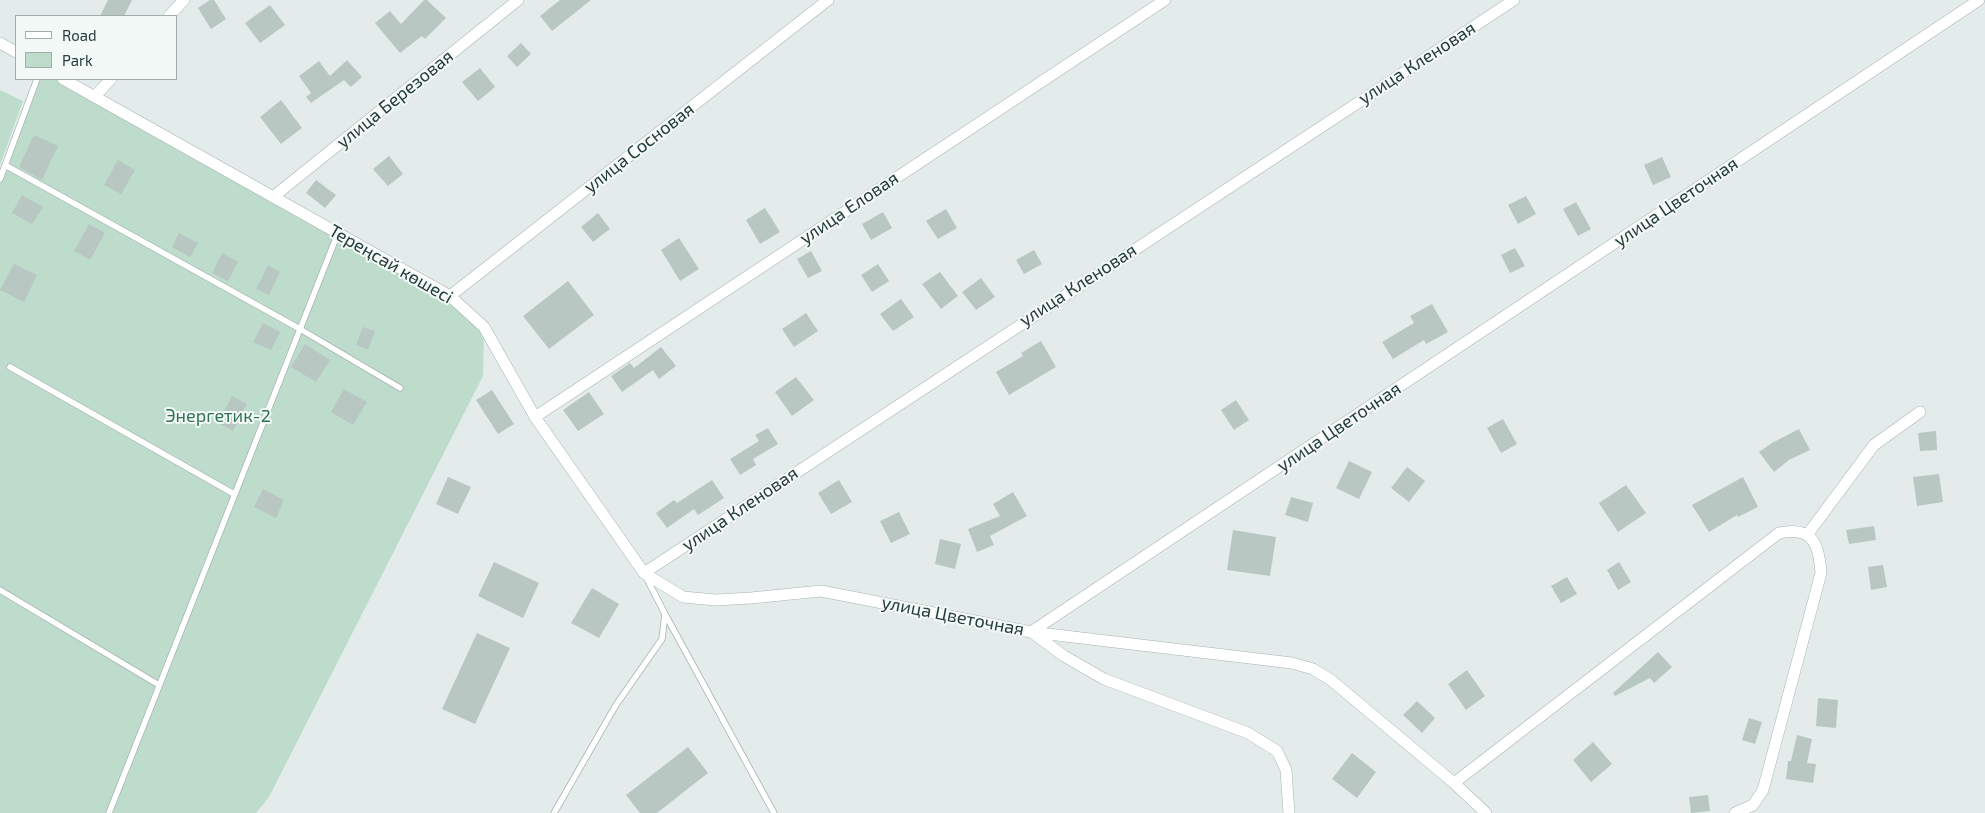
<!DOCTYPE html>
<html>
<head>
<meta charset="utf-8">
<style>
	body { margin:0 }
	#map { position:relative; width:1985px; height:813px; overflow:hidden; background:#e3ecea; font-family:"Exo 2",sans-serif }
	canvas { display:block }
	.legend { position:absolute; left:15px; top:15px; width:162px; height:65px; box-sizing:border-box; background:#f3f9f7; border:1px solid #a0adab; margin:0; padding:6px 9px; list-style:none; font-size:15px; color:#243c3a }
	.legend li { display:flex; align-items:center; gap:10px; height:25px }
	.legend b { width:25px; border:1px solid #a0adab }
</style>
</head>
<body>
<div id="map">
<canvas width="1985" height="813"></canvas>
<ul class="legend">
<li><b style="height:6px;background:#fff"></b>Road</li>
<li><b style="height:14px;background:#bddccb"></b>Park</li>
</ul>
</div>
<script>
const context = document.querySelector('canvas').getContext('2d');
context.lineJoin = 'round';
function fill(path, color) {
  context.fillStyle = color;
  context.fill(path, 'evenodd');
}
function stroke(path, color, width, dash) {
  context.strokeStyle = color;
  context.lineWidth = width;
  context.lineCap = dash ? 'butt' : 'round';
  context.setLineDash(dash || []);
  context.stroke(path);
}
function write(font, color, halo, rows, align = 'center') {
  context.font = font + ' "Exo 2",sans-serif';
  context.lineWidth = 4;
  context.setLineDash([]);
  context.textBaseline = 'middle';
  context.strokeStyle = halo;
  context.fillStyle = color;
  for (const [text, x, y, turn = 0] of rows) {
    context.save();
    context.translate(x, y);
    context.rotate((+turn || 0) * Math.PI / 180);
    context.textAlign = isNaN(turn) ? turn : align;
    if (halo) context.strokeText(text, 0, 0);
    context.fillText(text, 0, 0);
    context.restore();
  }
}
const green = new Path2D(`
	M37,79H63L450,296L484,327L483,376L269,797L256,813H0V179Z
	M0,90L23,101L0,165Z`);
const building = new Path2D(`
	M108,0H132L124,16H100Z
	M210,0H214L226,19L211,29L198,8Z
	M424,0H427L446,18L425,39L422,36L400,53L375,23L390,11L401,24Z
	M560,0H591L552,31L540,16Z
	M270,5L285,25L260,43L245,23Z
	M521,43L531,54L517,67L507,56Z
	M347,60L362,77L351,87L344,80L311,103L306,97L311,93L299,76L319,61L330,76Z
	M480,68L495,87L478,101L462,82Z
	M281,100L302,128L281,144L260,117Z
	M34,135L58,146L42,180L19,167Z
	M389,156L403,174L388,186L373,169Z
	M1662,157L1671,177L1653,185L1644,165Z
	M118,160L135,170L121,194L104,185Z
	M316,180L336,195L325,208L306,193Z
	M22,195L43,207L32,224L12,213Z
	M1526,196L1536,214L1518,224L1508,205Z
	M1576,202L1591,229L1578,236L1563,209Z
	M765,208L780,232L760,244L746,220Z
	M946,209L957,228L938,239L926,221Z
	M883,212L892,228L871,240L862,224Z
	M598,213L610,229L593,242L581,227Z
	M89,224L105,233L90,260L74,251Z
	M179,233L198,243L190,257L172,247Z
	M679,238L699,269L680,281L661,250Z
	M1515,248L1525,266L1510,273L1501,255Z
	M1034,250L1042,264L1024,274L1016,260Z
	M811,251L822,271L808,278L797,259Z
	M222,253L238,262L228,281L212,273Z
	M14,264L37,275L24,302L0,290Z
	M878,264L889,281L872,292L861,275Z
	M268,265L280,272L269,295L256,289Z
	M940,272L958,296L941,309L922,284Z
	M981,278L995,297L976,310L962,292Z
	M568,281L594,315L549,349L523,316Z
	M901,299L914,317L893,331L880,314Z
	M1432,304L1448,332L1426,344L1424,340L1393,359L1382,342L1414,323L1410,316Z
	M806,313L818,331L794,347L782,329Z
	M263,323L280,332L271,350L253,342Z
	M363,327L375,331L368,350L356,345Z
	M1041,341L1056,367L1009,395L996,372L1023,356L1021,353Z
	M305,344L330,360L316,382L291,367Z
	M661,347L676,366L659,379L653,370L622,392L611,376L630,363L634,368Z
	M796,377L814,400L792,416L775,392Z
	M344,389L367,402L353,425L331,412Z
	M492,390L514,424L498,434L476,400Z
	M589,392L604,414L578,431L563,410Z
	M232,396L247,404L233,431L218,423Z
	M1236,400L1249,420L1234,430L1221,410Z
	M1503,419L1517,444L1501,453L1487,428Z
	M768,428L778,444L753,459L756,465L740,475L730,459L759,441L755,435Z
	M1799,429L1810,450L1789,460L1774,472L1759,452L1772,443Z
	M1936,431L1937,450L1920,451L1918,433Z
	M1349,461L1372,472L1359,499L1336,488Z
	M1407,467L1425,481L1409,502L1391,488Z
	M1939,474L1943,502L1917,506L1913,477Z
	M448,477L471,487L458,514L436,504Z
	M1743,477L1758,507L1738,517L1737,515L1709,532L1692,505Z
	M712,480L724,498L698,515L694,509L667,528L656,513L674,500L677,503Z
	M839,480L852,502L831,514L818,493Z
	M1626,485L1646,513L1618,532L1599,503Z
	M263,489L284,500L276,518L254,507Z
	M1013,492L1027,516L990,536L994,545L977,552L968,529L1000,516L993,504Z
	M1291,497L1313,503L1308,522L1285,515Z
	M899,512L910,534L891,543L880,521Z
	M1874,526L1876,540L1849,544L1846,530Z
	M1233,530L1276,537L1270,576L1227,570Z
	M940,539L961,544L955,569L935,564Z
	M494,562L539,583L523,618L478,596Z
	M1619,562L1631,582L1618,590L1607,570Z
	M1883,565L1887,587L1871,590L1868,567Z
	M1567,577L1577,594L1561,603L1551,586Z
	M592,588L619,604L599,638L571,623Z
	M477,633L510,648L475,724L442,709Z
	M1658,652L1672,667L1654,683L1650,678L1615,696L1613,693Z
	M1467,670L1485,696L1466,710L1448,684Z
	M1818,698L1838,700L1836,728L1816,726Z
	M1417,701L1435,718L1422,733L1403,715Z
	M1749,718L1762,722L1755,744L1742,740Z
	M1797,735L1812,739L1807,763L1816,764L1813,783L1786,779L1788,761H1791Z
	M1593,742L1612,764L1591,782L1573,760Z
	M688,747L708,773L657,813H640L626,795Z
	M1352,753L1376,772L1357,798L1332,779Z
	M1708,795L1710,811L1691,813L1689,797Z`);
const service = new Path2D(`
	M5,165L300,329L400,388
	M0,179L37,79
	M10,367L234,494
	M0,590L159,685
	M665,614L774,813
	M109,813L338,233
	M554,813L616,705L662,639L665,614L646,577`);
const minor = new Path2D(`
	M169,16L184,0
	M0,43L16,52
	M63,79L450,296L484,327L535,417L644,573L683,597L716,600L751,598L821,591L1031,632L1979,0
	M95,96L111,79
	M273,197L518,0
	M450,296L828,0
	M535,417L1165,0
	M1807,535L1874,445L1920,412
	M644,573L1514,0
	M1031,632L1292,663L1313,669L1331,680L1454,783L1486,813
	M1033,633L1064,656L1104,679L1248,733L1277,751L1286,770L1289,813
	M1454,783L1779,533C1813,526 1819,544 1821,573L1763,790L1753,805L1735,813`);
const streetNames = [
	["улица Кленовая",1417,63,-33],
	["улица Березовая",395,99,-39],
	["улица Сосновая",639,148,-38],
	["улица Цветочная",1676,202,-34],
	["улица Еловая",849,208,-34],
	["Тереңсай көшесі",391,264,30],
	["улица Кленовая",1078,285,-33],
	["улица Цветочная",1339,427,-34],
	["улица Кленовая",740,509,-34],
	["улица Цветочная",953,616,11]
];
const parkNames = [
	["Энергетик-2",218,416]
];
fill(green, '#bddccb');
fill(building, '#b9c7c3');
stroke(service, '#a6b4b2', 7);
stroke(minor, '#a6b4b2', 12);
stroke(service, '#fff', 5.5);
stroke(minor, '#fff', 11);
write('18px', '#243c3a', '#f3f9f7', streetNames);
write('18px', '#307155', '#f3f9f7', parkNames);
</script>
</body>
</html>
